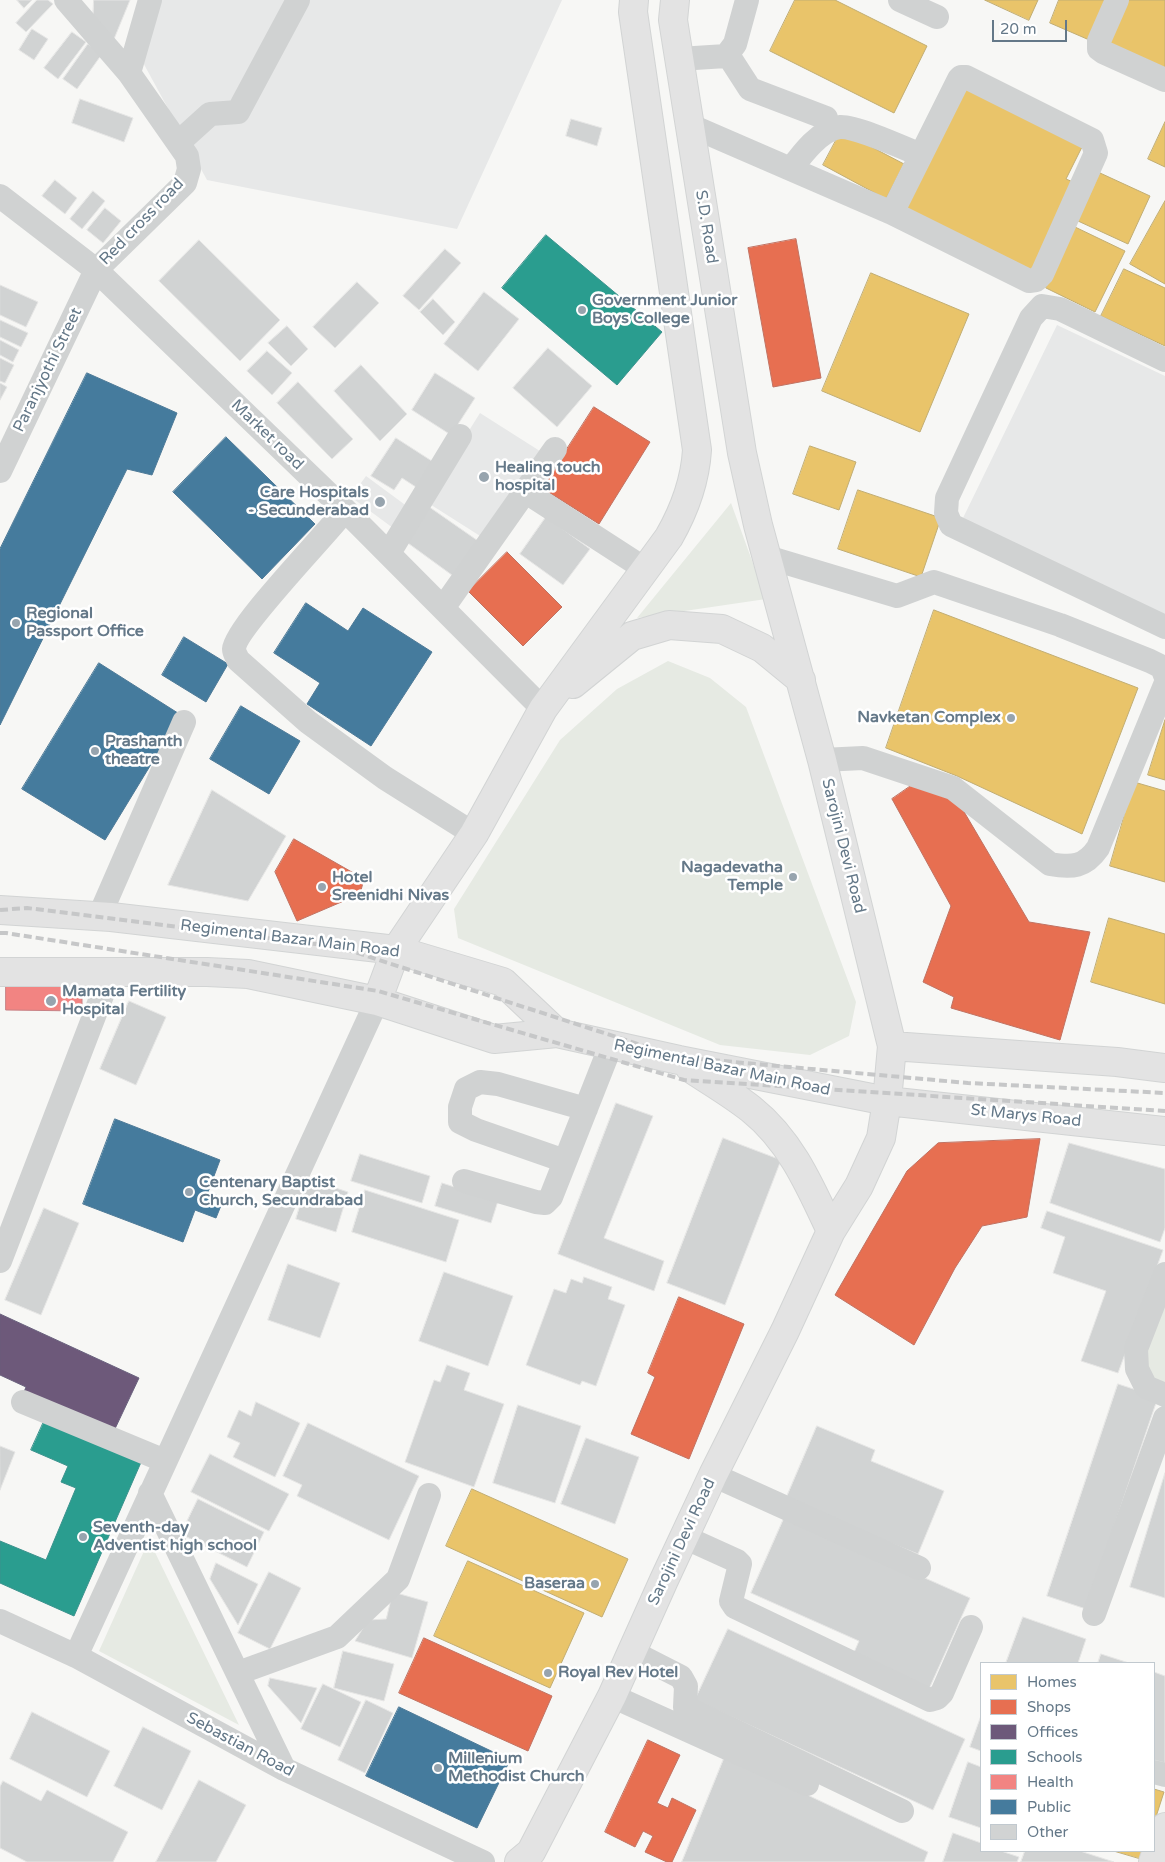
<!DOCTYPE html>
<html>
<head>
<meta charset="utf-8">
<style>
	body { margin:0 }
	#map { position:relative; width:1165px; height:1862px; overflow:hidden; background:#f7f7f5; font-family:"Varela Round",sans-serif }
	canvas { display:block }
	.legend { position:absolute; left:980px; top:1662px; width:175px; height:190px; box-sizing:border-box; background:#fff; border:1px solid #c1c9cf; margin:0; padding:6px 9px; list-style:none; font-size:15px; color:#647888 }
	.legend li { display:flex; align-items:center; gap:10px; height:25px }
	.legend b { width:25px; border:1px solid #c1c9cf }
	.scale { position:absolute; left:992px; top:20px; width:75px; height:22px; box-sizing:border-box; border:2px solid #647888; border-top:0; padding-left:6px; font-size:15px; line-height:18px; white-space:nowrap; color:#647888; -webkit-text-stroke:4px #fff; paint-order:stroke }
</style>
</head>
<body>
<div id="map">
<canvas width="1165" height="1862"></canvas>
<ul class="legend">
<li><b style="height:14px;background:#e9c46a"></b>Homes</li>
<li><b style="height:14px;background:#e76f51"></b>Shops</li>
<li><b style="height:14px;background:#6d597a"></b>Offices</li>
<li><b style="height:14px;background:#2a9d8f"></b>Schools</li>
<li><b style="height:14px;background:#f28482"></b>Health</li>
<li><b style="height:14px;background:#457b9d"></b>Public</li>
<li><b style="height:14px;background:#d1d3d3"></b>Other</li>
</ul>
<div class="scale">20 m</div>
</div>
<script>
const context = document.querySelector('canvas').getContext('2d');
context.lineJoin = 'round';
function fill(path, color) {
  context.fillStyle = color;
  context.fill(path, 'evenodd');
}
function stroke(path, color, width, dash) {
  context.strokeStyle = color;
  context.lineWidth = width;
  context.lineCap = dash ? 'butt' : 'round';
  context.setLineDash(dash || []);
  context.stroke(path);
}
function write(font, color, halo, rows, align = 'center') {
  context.font = font + ' "Varela Round",sans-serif';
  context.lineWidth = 5;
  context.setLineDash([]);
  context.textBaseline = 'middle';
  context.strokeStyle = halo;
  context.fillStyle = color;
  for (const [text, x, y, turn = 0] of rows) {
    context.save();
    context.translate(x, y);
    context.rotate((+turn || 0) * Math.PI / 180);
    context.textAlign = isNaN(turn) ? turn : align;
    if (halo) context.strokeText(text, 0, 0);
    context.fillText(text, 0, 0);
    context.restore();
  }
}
const built = new Path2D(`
	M149,0H562L457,229L207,180L134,46Z
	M1057,325L1165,376V628L963,518Z
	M480,413L543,453L488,541L425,501Z
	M366,476L408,507L393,528L351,497Z`);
const green = new Path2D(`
	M731,503L766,599L637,618Z
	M668,661L710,678L746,707L856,1002L849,1036L810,1055L720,1045L458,938L454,909L560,740L617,689Z
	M1165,1297V1384L1138,1377Z
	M149,1540L239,1725L99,1651Z`);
const homes = new Path2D(`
	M795,0H835L927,46L894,113L770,51Z
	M985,0H1038L1029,20Z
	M1059,0H1112L1094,42L1050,23Z
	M1125,0H1165V75L1104,47Z
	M964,82L1085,141L1066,179L1080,185L1034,278L900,213Z
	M1165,122V167L1148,159Z
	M841,131L904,164L886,199L823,165Z
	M1100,173L1150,196L1128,244L1078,221Z
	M1165,201V284L1130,264Z
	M1075,227L1125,251L1095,312L1046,288Z
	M1124,269L1165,288V346L1101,316Z
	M871,273L969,314L920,432L822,391Z
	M810,446L856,462L839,510L793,494Z
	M858,490L941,518L921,577L838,549Z
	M934,610L1138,688L1082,834L957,776L886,748Z
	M1165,720V780L1148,775Z
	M1134,782L1165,791V882L1110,866Z
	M1109,918L1165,934V1004L1091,982Z
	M472,1489L628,1559L602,1617L446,1546Z
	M468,1561L584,1613L550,1688L434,1636Z
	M1154,1789L1164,1792L1154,1823Z
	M1114,1851H1145L1142,1859Z`);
const shops = new Path2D(`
	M796,239L821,378L773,387L748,248Z
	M594,407L650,442L599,524L542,488Z
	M507,552L562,607L523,646L468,591Z
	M915,783L953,793L1029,922L1090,932L1060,1040L951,1008L954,997L923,982L951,906L892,799Z
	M294,839L364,879L360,894L297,921L275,872Z
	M1040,1139L1027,1217L982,1226L955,1268L914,1345L835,1295L907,1171L938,1143Z
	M679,1297L744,1324L689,1459L631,1434L655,1377L648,1373Z
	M424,1638L552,1696L528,1751L399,1693Z
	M648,1740L680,1755L657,1803L668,1808L672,1798L696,1810L672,1862H667L645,1852L653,1836L643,1831L635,1847L605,1832Z`);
const offices = new Path2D(`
	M0,1314L139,1378L113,1433L24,1392L26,1387L0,1375Z`);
const schools = new Path2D(`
	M546,235L662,332L617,385L502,288Z
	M46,1417L142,1460L74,1616L0,1583V1541L46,1560L76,1488L61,1482L68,1466L31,1450Z`);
const health = new Path2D(`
	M6,981L82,982V1011L6,1010Z`);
const public = new Path2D(`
	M87,373L177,413L152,475L127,469L0,725V549Z
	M226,437L315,524L262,579L173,492Z
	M306,603L348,631L363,608L432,652L371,746L307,704L320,683L274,653Z
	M184,637L228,664L206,702L162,675Z
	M99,663L181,715L105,840L22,789Z
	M241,706L300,741L269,794L210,759Z
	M115,1119L220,1160L208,1192L224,1198L216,1218L195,1210L183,1242L83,1204Z
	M399,1707L510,1760L477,1828L366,1776Z`);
const building = new Path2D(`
	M17,0H32L24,8Z
	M37,0H48L53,4L26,32L16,23Z
	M94,0H130L114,39L93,18Z
	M32,29L48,39L34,60L19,50Z
	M72,32L86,42L58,79L44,68Z
	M88,44L102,54L77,89L63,79Z
	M80,99L133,118L124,142L72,123Z
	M571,119L602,128L597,146L566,136Z
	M55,180L77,198L65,214L42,196Z
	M93,191L105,201L82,229L70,219Z
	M105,208L121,221L103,243L87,230Z
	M199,240L280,320L240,361L159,281Z
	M445,249L461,263L419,310L403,296Z
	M357,282L379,303L335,348L313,327Z
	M0,285L38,302L26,327L0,315Z
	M484,292L519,319L478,371L444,344Z
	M433,299L455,322L443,335L420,312Z
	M0,320L28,333L21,347L0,337Z
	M287,326L308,349L291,366L268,343Z
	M0,340L19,350L13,362L0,355Z
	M548,348L592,386L557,427L513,388Z
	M267,351L292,373L272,395L247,371Z
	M0,358L14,365L5,383L0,381Z
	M361,365L407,414L380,441L334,391Z
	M435,373L475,398L451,435L412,410Z
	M298,382L353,439L332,459L277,403Z
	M0,383L7,387L0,400Z
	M396,438L438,465L422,491L402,478L394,490L371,476Z
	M425,504L481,543L456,578L401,538Z
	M546,517L590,549L563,585L520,554Z
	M212,790L286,836L248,901L168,885Z
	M129,1001L166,1017L136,1085L100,1069Z
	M616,1103L653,1116L604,1238L664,1261L654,1291L558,1254Z
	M723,1138L781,1160L725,1305L667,1283Z
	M1069,1143L1165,1169V1228L1160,1242L1050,1203Z
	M360,1154L430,1176L422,1203L351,1181Z
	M308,1179L348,1192L336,1232L296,1219Z
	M442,1183L498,1201L491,1223L435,1206Z
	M365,1190L459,1220L446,1262L352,1232Z
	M44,1208L79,1223L41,1315L5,1300Z
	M1047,1211L1163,1250L1118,1373L1081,1361L1106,1291L1053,1273L1065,1237L1041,1228Z
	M288,1264L340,1283L320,1338L268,1320Z
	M444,1272L513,1296L488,1366L419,1341Z
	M584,1277L612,1287L608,1299L625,1305L596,1386L582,1381L580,1385L526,1365L554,1289L566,1293L571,1279L582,1283Z
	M447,1365L470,1373L464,1390L504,1404L474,1487L405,1462L434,1380L440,1382Z
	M1118,1384L1158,1397L1086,1609L1047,1596Z
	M256,1402L300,1423L275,1477L233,1457L240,1443L227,1437L239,1410L251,1416Z
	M518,1405L581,1426L555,1503L493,1483Z
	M308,1423L419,1476L389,1540L297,1496L302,1485L283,1476Z
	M817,1426L875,1450L871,1461L944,1491L918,1554L785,1501Z
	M586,1438L639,1457L615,1524L561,1504Z
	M0,1446L15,1452L0,1490Z
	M210,1454L289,1494L269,1531L191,1492Z
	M1165,1473V1598L1130,1587Z
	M198,1499L264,1532L247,1567L181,1534Z
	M785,1516L970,1598L928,1691L852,1657L859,1641L751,1593Z
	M216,1563L258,1584L238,1625L210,1579Z
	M269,1572L301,1588L270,1649L238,1633Z
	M393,1592L428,1602L412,1658L355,1641L368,1620L386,1619Z
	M1023,1617L1086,1639L1078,1663H1006Z
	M728,1629L965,1739L933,1810L695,1700Z
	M343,1651L394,1664L384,1701L334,1688Z
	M1101,1654L1129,1663H1098Z
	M1154,1672L1165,1676V1763L1154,1760Z
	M270,1678L317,1688L301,1723L268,1686Z
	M323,1684L361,1702L340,1747L301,1729Z
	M366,1700L393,1713L365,1773L338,1760Z
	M32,1712L110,1751L87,1797L10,1759Z
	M981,1716V1751L970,1747Z
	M143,1727L191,1751L162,1810L114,1786Z
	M725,1756L928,1852L924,1862H682Z
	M968,1762L981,1767V1828L949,1817Z
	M199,1780L246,1805L216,1862H156Z
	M3,1781L41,1801L47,1790L128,1832L113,1862H27L0,1848V1787Z
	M953,1833L981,1843V1851H1001L1019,1857L1017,1862H943Z
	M1025,1851H1080L1114,1862H1021Z`);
const minor = new Path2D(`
	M900,0L937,17
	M1117,0L1099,41V49L1103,52L1165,80
	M726,56L735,44L747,0
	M679,59L726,56L730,58L750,89L826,118
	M129,73L150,0
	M689,125L892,213L1029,281L1036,280L1042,274L1096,153L1092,140L966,77H961L959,79L892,213
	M178,143L210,114L238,112L298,0
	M791,169C802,154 820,130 840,127C856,126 904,148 921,155
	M0,196L96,270L345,510L543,709
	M1165,360L1060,309L1042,306L1031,318L947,498L946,513L951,525L1165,627
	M0,471L96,270L185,183L189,169L187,156L129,73L66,0
	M526,492L645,569
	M345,510C327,534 235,628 234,649C234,653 237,657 238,660L308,722L385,778L474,834
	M389,553L460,436
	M767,557L897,596L934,582L1060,625L1150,661L1162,667L1165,675
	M443,608L555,449
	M822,760L863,758L953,788L1050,864C1072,868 1085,867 1098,848L1165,685
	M99,917L184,722
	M565,1161L476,1130L460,1122V1107L466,1089L480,1082L498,1084L586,1109
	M464,1181L536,1202L545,1203L551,1197L611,1045
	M0,1261L111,972
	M1165,1274L1136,1349L1137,1369L1146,1387L1165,1395
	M23,1402L165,1461
	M713,1475L919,1568
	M150,1493L284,1769
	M684,1537L737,1561L740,1564L731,1601L735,1607L930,1700L937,1698L942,1693L971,1627
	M1094,1614L1165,1418
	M0,1621L76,1656L284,1769L483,1862
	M632,1652L681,1677L686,1686L685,1707L902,1811
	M76,1656L377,1001
	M238,1673L337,1637L398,1579L429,1495
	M612,1696L807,1784
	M1154,1772L1165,1775`);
const major = new Path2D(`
	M573,684L632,636L669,625L722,629L762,648L801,680
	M0,910L111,917L396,950L503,982L557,1033
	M0,972H207L248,974L377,1001L494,1039L557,1033L679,1060L887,1101L1165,1131
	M377,1001L396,950L474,834L543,709L669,537C685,509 695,482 697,450L633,12L634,0
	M892,1046L1117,1062L1165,1068
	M690,1068C710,1081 732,1094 751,1109C791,1141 810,1186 831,1231
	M519,1862L531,1852L612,1696L664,1580L713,1475L785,1331L831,1231L859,1186L881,1138L887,1101L892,1046L822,760L758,525L742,453L673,20L675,0
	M1153,1862L1165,1827`);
const rail = new Path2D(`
	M0,910L27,908L339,947L678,1057L968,1083L1165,1093
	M0,933H6L378,991L684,1080L1165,1111`);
const markers = [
	[582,310,5,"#97a4ae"],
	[484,477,6,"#97a4ae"],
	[380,502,6,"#97a4ae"],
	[16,623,5,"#97a4ae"],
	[1011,718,5,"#97a4ae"],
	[95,751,5,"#97a4ae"],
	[793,877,5,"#97a4ae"],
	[322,887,5,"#97a4ae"],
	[51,1001,6,"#97a4ae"],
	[189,1192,5,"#97a4ae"],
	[83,1537,5,"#97a4ae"],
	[595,1584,5,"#97a4ae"],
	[548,1673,5,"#97a4ae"],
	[438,1768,5,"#97a4ae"]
];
const streetNames = [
	["Red cross road",142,222,-46],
	["S.D. Road",706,227,81],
	["Paranjyothi Street",48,370,-64],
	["Market road",267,435,44],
	["Sarojini Devi Road",843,846,76],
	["Regimental Bazar Main Road",290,939,7],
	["Regimental Bazar Main Road",722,1068,12],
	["St Marys Road",1026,1116,6],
	["Sarojini Devi Road",682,1542,-65],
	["Sebastian Road",240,1745,28]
];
const poiNames = [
	["Government Junior",592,301],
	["Boys College",592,319],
	["Healing touch",495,468],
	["hospital",495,486],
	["Care Hospitals",369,493,"right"],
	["- Secunderabad",369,511,"right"],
	["Regional",26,614],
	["Passport Office",26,632],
	["Navketan Complex",1001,718,"right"],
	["Prashanth",105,742],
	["theatre",105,760],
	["Nagadevatha",783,868,"right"],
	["Temple",783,886,"right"],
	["Hotel",332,878],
	["Sreenidhi Nivas",332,896],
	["Mamata Fertility",62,992],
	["Hospital",62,1010],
	["Centenary Baptist",199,1183],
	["Church, Secundrabad",199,1201],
	["Seventh-day",93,1528],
	["Adventist high school",93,1546],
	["Baseraa",585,1584,"right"],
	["Royal Rev Hotel",558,1673],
	["Millenium",448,1759],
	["Methodist Church",448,1777]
];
fill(built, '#e7e8e8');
fill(green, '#e6eae3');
fill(homes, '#e9c46a');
stroke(homes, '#c1ad73', 1);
fill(shops, '#e76f51');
stroke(shops, '#c07262', 1);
fill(offices, '#6d597a');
stroke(offices, '#6a627e', 1);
fill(schools, '#2a9d8f');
stroke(schools, '#3b928d', 1);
fill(health, '#f28482');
stroke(health, '#c78084', 1);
fill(public, '#457b9d');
stroke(public, '#4e7a97', 1);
fill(building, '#d1d3d3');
stroke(building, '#e6e6e5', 1);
stroke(major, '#d2d4d4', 30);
stroke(minor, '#d0d2d2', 24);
stroke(major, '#e3e3e3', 28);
stroke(rail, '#c6c7c8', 4, [8, 4]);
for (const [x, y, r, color] of markers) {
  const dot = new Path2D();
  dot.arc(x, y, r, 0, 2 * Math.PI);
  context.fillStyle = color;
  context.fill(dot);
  stroke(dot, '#fff', 2);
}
write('16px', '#647888', '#fff', streetNames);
write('bold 16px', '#647888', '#fff', poiNames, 'left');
</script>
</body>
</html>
